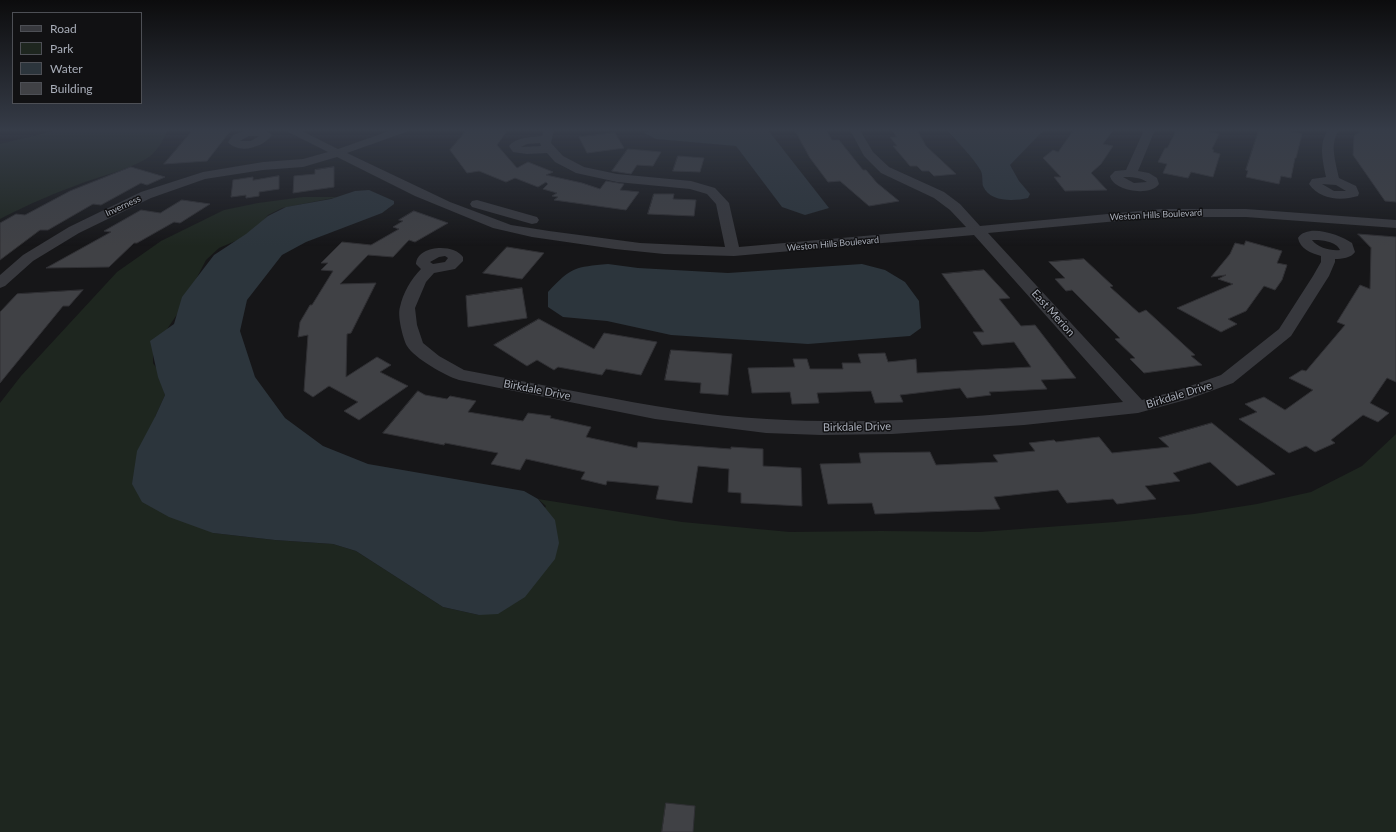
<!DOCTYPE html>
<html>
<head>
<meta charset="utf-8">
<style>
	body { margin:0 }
	#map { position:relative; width:1396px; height:832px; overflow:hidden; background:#161618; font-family:Lato,sans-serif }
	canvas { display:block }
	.legend { position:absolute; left:12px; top:12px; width:130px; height:92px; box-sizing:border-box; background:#111113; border:1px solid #4d4f55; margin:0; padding:5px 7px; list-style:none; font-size:12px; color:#a8adb8 }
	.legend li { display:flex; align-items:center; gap:8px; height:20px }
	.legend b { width:20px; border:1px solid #4d4f55 }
</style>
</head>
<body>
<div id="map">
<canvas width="1396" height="832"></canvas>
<ul class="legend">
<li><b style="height:5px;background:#37383d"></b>Road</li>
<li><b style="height:11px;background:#1e261f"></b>Park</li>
<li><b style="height:11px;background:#2c353c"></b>Water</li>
<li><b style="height:11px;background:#404145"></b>Building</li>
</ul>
</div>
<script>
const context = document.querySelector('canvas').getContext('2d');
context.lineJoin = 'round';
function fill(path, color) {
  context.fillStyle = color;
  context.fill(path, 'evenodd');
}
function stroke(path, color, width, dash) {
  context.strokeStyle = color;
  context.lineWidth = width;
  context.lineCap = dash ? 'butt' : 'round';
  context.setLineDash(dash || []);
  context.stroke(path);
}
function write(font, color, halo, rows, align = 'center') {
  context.font = font + ' Lato,sans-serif';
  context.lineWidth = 3;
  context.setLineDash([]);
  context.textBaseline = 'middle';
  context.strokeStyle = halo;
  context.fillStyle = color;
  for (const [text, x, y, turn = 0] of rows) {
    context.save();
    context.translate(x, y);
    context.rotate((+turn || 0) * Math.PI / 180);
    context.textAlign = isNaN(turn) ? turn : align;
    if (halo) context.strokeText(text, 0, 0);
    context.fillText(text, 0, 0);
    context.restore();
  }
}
const green = new Path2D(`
	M58,130H167C164,141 155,154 146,159C127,170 105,175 85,182C55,193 29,204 0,219V144Z
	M303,197H338L282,208L268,215L252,234L219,248L206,260L180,310L153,350V363L159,372L165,395L155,417L213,533L275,540L333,544L356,551L443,607L479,615L546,506L538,499L682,522L790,532L881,531L980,532L1115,522L1194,514L1257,504L1311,492L1362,466L1396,434V832H0V403L21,376L117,272L161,241L224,210L258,203Z`);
const water = new Path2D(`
	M652,130H768L829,208L805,215L782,207L736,146L656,139L644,133Z
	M947,130H1044L1010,165L1019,181L1030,194L1028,198C1015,201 990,203 983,186C982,182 983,176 981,171C972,156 958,143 947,130Z
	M369,190L394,201V204L382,213L306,242L282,255L247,300L240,331L255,377L285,418L323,446L368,464L524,491L538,499L555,520L559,543L555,559L525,597L498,614L479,615L443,607L356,551L333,544L275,540L213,533L169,517L142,502L132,484L137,451L155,417L165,395L158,377L150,341L174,324L182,297L214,255L246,234L268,216L286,207L331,199L355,191Z
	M608,264L638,268L728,273L862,264L885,270L905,282L919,301L921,328L910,336L808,344L671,335L607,321L563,317L548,307V292C571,267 575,267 608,264Z`);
const building = new Path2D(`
	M193,130H231L207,161L164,164Z
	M795,130H826L832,140H839L863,170H866L877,183L899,201L869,206L840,181L828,182L810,158Z
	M893,130H917L926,146L956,174L934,176L929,171H922L917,166H910L893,146H897L890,137H896Z
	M1074,130H1113L1103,144L1113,146L1101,164L1091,173L1107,190L1065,191L1054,177H1061L1043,158L1053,150L1058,152Z
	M1177,130H1199L1219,134L1212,149L1214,150L1213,152L1220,154L1213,177L1191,172L1188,178L1163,173L1167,164L1158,162L1165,148H1167Z
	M1259,130H1281L1302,134L1296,158H1295L1291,178L1281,176L1279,184L1246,177L1248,171L1246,170Z
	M1363,130H1386L1396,132V202L1385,201L1353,155L1354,136Z
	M466,131L506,132L497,145L517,168L528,162L553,172L546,175L582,183L600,189L606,181L624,184L620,190L639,192L626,210L554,200L558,197L552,196L557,193L543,189L548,184L546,182L538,187L515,178L506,182L479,171L467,173L450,150Z
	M615,133L624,148L587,153L579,137Z
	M628,149L661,152L653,166L637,165L631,174L612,171Z
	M678,156L704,158L700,172L673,171Z
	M131,167L165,177L147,185L141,183L101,205L93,204L48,230H40L0,260V223L16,214L25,215L70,191Z
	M334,167V187L293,193L294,176L315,174V170Z
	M279,176V189L259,192V196L246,198V195L231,197L233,180L253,177V180Z
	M654,194H674L673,199L696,200L694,216L648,214Z
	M182,200L210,204L180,223L174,222L137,243H134L109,267L46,268L111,232L104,231L141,210L160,213Z
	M414,211L448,223L415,242L409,240L393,257L368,255L340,284L376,283L351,333L347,334L346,377L377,357L391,365L380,372L408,386L359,420L344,411L358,402L329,386L313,397L304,391L308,335L298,337L300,322L310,305H312L333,271L321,270L328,263H321L342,242L371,245L399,229L393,227L403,221L399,220Z
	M1358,234L1396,237V382L1387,378L1370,403L1389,413L1378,422L1363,415L1331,440L1335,443L1315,452L1306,446L1289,453L1239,419L1257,412L1245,404L1264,397L1285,410L1313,390L1289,378L1302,370L1306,371L1345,325L1337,322L1360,285L1370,289L1371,248Z
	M1246,241L1282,251L1277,263L1287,265L1282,280L1275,290L1264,286L1246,311L1228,319L1237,324L1221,332L1177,308L1233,284L1218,279L1226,275L1211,277L1230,254L1235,243L1244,245Z
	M507,247L544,253L522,279L483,273Z
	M1084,259L1113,286L1110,287L1139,313L1146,310L1195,355L1191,356L1202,365L1144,373L1130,359L1135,358L1115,339L1120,338L1072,290L1066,291L1055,279L1065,278L1049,262Z
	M984,270L1010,298L999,299L1021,326L1035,325L1076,378L1041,380L1047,389L989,392L991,395L967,398L960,388L900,395L903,402L875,403L871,391L817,393L819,403L792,404L790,392L752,393L748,368L795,367L793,359H807L810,369H843L842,363H861L858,354L885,353L888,362L916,359L917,373L1031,367L1014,342L982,345L973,332H984L942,274Z
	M522,288L527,318L468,327L466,296Z
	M83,290L69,306H63L0,383V312L17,294Z
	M539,319L594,349L604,333L657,342L641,375L606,369L602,375L558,367L554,370L537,360L527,366L494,345Z
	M671,350L732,354L728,395L700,393L701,383L665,380Z
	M418,391L425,395L447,399L450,396L476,401L468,412L523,421L528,413L551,416L550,418L591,427L586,437L637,448L638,442L731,449V447L763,449V466L801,468L802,506L741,503V493L728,492L729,469L698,466L692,503L656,499L659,486L607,481L606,485L581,479L585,472L526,459L520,470L491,464L498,453L445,443L444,445L383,433Z
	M1212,423L1275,474L1237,486L1210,462L1173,473L1180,481L1145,486L1156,499L1117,504L1113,499L1067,503L1058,490L994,497L1000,509L875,514L872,503L828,504L820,464L861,463L859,453L930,452L936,465L998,462L993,455L1035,451L1029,443L1054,440L1056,442L1099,437L1112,453L1169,447L1159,438Z
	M666,803L695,806L693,832H662Z`);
const street = new Path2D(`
	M248,130C256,130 266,129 272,135C264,147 239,155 228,142L233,135ZM249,136H259L251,141H240Z
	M287,130H300L338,149L392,130H407L406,132L347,153L450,202L511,225L549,231L640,243L725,247L716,204L707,194L690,189L617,182L576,173L555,162L547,153L527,154L513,152L509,146C516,137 531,137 542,136L544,130H554L551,143L563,156L584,167L617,174L691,181L715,188L729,203L739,247L966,227L950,210L934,198L881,173L864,156L850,130H860L873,152L889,167L944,192L960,204L980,226L1161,209H1246L1396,220V228L1246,217H1161L988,233L1142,400L1176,391L1221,375L1279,329L1313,276L1321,262V256C1311,253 1300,249 1298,238C1308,223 1340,235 1352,243L1355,252C1351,258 1342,259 1335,259V262L1329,276L1291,336L1233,383L1189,399L1138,413L1024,425L892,434L821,435L766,433L655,419L459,380C446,376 414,358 407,346C403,339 397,315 400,307C403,293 411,279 421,269L416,264C417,245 454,243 463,257V261L455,269L434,273L426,282L415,308L417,325L423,343L439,356L464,370C506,378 547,386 589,394C648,405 707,416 767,419C886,426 1005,415 1123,402L974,235L734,256L664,254L615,249L532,237L493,228L415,196L337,157L303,167L263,170L205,179L151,198L79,233L33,261L5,286L0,288V275L23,255L69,227L141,192L203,172L263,162L303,159L328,152L288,132ZM540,143L541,146L521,147L527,144ZM1312,240C1322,240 1336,241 1340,250C1331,251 1318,248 1312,240ZM445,256L448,258L445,262L433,264L430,262L439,257Z
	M1144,130H1155L1138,171L1149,173L1157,178L1159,184C1150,197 1113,191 1110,176L1115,171L1126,170ZM1123,177C1132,177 1139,177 1147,182L1134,183Z
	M1328,130H1339C1329,144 1336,163 1339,178L1356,186L1359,193L1358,196C1341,201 1320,200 1309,184L1312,179L1326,177C1323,161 1318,144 1328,130ZM1322,184L1336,185L1346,191H1334Z
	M477,200L537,217L539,220L537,223L532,224L472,207L470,204L472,201Z`);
const farStreetnames = [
	["Inverness",123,206,-25],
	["Weston Hills Boulevard",1156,215,-3],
	["Weston Hills Boulevard",833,244,-5]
];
const streetNames = [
	["East Merion",1053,313,48],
	["Birkdale Drive",537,390,11],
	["Birkdale Drive",1179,395,-17],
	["Birkdale Drive",857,427,-1]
];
fill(green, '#1e261f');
fill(water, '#2c353c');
fill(building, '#404145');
stroke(building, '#303034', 1);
fill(street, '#37383d');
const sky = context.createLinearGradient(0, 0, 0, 246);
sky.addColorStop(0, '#0c0c0d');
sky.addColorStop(0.53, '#363c48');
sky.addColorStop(1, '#363c4800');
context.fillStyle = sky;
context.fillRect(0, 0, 1396, 246);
write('9px', '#a8adb8', '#111113', farStreetnames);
write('11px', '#a8adb8', '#111113', streetNames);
</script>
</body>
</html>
